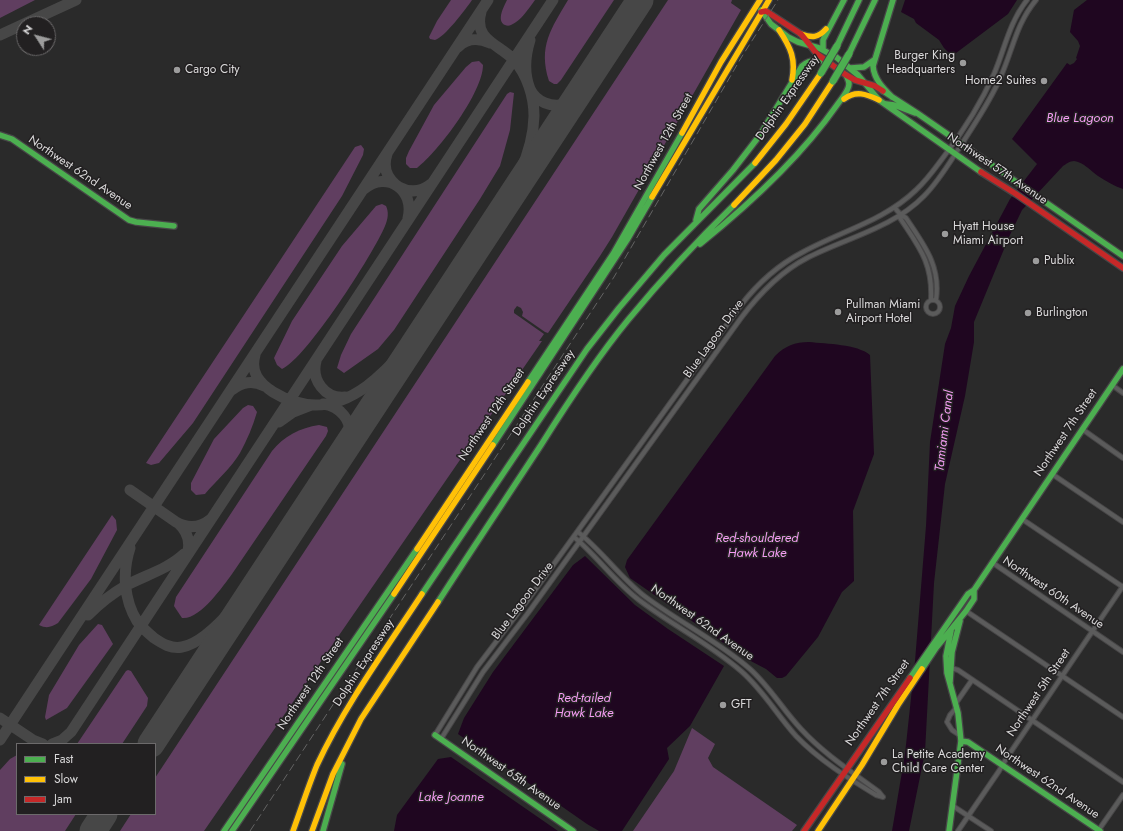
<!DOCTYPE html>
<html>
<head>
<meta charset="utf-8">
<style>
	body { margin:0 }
	#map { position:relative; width:1123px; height:831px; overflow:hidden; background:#2a2a2a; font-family:Jost,sans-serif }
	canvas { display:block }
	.legend { position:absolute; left:16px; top:743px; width:140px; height:72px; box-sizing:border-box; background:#222021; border:1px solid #6c6a6b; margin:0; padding:5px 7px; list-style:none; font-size:12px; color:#dad9da }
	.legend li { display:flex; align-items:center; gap:8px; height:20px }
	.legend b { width:20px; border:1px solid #6c6a6b }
	.north { position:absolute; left:16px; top:16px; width:40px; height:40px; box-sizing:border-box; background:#222021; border:1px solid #6c6a6b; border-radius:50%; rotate:306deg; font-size:11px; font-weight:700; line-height:16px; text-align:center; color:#dad9da }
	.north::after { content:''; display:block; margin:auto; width:14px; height:18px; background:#9c9c9c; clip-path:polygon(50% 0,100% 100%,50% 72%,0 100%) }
</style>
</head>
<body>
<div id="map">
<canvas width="1123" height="831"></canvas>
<ul class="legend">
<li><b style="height:5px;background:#4caf50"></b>Fast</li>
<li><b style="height:5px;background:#ffc107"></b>Slow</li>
<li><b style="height:5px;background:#c62828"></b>Jam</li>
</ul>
<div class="north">N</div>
</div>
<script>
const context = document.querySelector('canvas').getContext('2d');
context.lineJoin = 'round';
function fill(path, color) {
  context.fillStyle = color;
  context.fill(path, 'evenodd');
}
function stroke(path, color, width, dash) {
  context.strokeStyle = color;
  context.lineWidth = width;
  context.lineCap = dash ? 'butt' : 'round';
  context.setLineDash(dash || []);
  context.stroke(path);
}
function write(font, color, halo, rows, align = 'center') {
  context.font = font + ' Jost,sans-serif';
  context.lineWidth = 3;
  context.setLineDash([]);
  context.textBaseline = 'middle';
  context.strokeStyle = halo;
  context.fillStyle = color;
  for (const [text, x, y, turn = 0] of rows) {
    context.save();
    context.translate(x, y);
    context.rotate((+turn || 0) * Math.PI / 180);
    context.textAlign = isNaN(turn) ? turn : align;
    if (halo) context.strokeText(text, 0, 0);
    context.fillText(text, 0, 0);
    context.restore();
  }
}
const green = new Path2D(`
	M0,0H35L0,18Z
	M451,0H472C466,9 444,38 435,40L430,39L429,37L437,21Z
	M507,0H535C529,8 521,21 511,25C509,26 507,26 505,25C496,21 504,6 507,0Z
	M568,0H614L561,80L557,84H554L549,81C538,46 551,29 568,0Z
	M668,0H732L731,3L741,10L612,237L600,256L548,333L545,332L522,316L523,312L521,308L517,306L514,310V313L544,334L539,341H542L204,831H120L131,814H155V778Z
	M479,61L483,65C483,92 439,151 417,168H410L406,164V158L409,151L434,105L466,67L472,62Z
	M510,92L514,93L510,130L500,166L480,199L394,330L378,349L344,373L337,368L341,355L351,334L507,94Z
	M361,145L364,149L363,155L342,196L193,423L159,463L151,465L146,463L355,147Z
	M382,204L386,206C389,212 388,219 385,226C374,253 306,359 282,369L277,365L274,358L292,321L342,246L376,206Z
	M248,405L253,406L257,412C253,426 247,440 240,453C231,468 216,481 205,494L196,495L191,490V483L214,439L243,408Z
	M319,425L327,427L328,431L326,436L232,574C223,586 200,620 182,618L174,606L176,597L272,451C284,436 300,428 319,425Z
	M112,515L116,520L117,530L91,579L58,623C51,627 47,629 39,625Z
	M98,624L102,625L113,644L67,708L46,720L45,717L49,695L79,645Z
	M128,670L131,671L148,698L147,706L122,744H77L126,671Z
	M692,728L715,744L708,758L713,767L797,825L792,831H633L674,771Z
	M17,755V814H76L65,831H0V770L10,759Z`);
const water = new Path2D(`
	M905,0H1017L1008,14L956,53H949L944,48L939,40L916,23L914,19L901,12Z
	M1087,0H1123V189C1114,186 1106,181 1098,176C1091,171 1083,162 1074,161C1070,161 1066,164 1063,166L1022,210L1009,237L974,322V342L965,396L945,484L934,583L925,752L909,831H892L905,754L915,661L926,526L930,442L945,344L951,328L955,306L969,276L1010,199L1037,164L1012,139L1067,63L1070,65L1074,63L1077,59L1076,58L1080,46L1078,41L1070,32L1074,10Z
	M809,342C827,344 857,344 870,355L874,454L853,511L854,581L842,592L818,637L786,676L782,678H777L766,669L745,658L630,578L625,567L627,560L775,356C785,346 795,342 809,342Z
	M585,556L635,605L668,629L724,666L690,726L667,748L669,759L622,831H599L587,824L458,734L464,718L493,672L573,565Z
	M451,757L558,831H394L397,815L438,759Z`);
const taxiway = new Path2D(`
	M632,12L639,0
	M0,35L76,0
	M530,40C525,56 524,74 530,89C536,102 552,108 565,104C571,101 575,97 579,92
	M458,47C467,38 479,38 490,43
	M387,154C383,166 386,177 396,185
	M399,187C410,193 421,192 431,184
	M364,189C387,170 415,190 408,218
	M475,251C499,209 533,166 534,116C534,96 527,75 514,60C499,44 473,40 481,12
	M255,355C250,372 259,383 273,392C351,440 409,344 448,292
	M316,361C311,380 325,399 345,397
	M232,390C241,382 253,380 264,386
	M323,404C340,406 353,421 349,438C347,444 343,450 340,456
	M279,422L293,412L311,405
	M130,490L176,522C188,529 200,528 211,519
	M178,523C188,532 191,543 187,555
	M130,548C122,572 124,600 137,621C142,628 148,633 154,638C163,644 171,649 182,647C216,641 264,569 284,541
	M88,615C99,604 113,593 127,585C146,575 168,569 184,554
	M0,718L33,740L43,744
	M0,740L488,0
	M52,744L62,740L71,732L553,0`);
const runway = new Path2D(`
	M151,744L640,0
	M93,831L104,814`);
const street = new Path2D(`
	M895,208L900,214L906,218C924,245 941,266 936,300
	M900,214V218C919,247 933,263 931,300
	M926 307a7 7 0 1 1 14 0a7 7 0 1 1-14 0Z
	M1112,385L1123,393
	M1082,429L1123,458
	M1052,474L1123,522
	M1022,519L1123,587
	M578,532C602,551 619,576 643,595C677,621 718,641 750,669C770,687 783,710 801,729C824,754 852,772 879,792L883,797
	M574,537C597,556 615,582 639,600C672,625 710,644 741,671C763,690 777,715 796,736C819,760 848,778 876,795L883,797
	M993,563L1123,652
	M966,611L1123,717
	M951,668L958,670L1123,782
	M956,703L972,680
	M957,707L950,715L947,722L952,730L961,736
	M435,735L477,667L530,597L741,305C758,283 778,265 803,252C841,231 884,221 916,190C928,179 936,167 945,155C964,130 981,103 994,74C1005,48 1009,23 1027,0
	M441,739L483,672L528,613L741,318C759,294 780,272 807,258C846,238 893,228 924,196C940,180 951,160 963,142C977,120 991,100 1001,76C1013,49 1016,24 1036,0
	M953,806L991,831
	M958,831L999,771L1006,759L1123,586
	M1098,831L1123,795`);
const fast = new Path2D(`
	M761,10L771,24L788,37L798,42L819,48L836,57L858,75L879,100L981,172
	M837,46L859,0
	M823,49V40L844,0
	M849,54L875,0
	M851,68L864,67L874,60
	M883,91L917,113L1123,256
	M892,97C883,88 874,79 873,66L893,0
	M886,104L894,105L915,113
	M0,135L12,139L129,220L136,222L174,226
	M696,220L699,209L733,170L760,135L802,66C810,59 818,59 828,63
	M700,244C751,203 800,158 837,105C841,99 849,91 849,84C849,81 847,77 846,75
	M528,382L613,254L682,133
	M493,445L627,240L652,197
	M422,594L587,349L619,308L664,255L755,163
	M438,602C472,549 507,497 541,445C568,402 596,359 628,320C661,280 697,241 734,205
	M922,669L936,648L966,611L974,599V590
	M910,678L968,594L974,590L1123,369
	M950,682L952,652L960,621
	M435,735L573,831
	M961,741L968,742L1100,831
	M224,831L417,549
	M232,831L394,594
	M323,831L342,764
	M949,831L961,741L958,713L947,673L946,656L951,631`);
const slow = new Path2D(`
	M779,30C791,48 796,59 792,80
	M801,34C812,38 818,38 826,29
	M844,99C856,90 866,94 879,100
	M682,133L721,62L760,0
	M755,163L786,124L821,73
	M652,197L769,0
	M734,205L776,160L805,124L833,81
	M417,549L528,382
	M394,594L493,445
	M293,831C301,809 308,787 317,765C345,705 386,649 422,594
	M312,831L333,774L361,719L438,602
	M818,831L862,765L898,705L922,669`);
const jam = new Path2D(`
	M761,12L766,11L801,34L817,54L846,75L855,80L875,86L883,91
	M981,172L1016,194L1123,268
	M804,831L910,678`);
const rail = new Path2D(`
	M250,831L614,277L741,58L778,0`);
const fastBridge = new Path2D(`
	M821,73L837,46
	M833,81L849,54`);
const markers = [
	[963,63,4,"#9c9c9c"],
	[177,70,4,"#9c9c9c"],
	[1044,81,4,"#9c9c9c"],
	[945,234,4,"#9c9c9c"],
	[1036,261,4,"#9c9c9c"],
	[838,312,4,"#9c9c9c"],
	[1028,313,4,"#9c9c9c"],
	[723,705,4,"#9c9c9c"],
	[884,762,4,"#9c9c9c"]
];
const poiNames = [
	["Burger King",955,56,"right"],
	["Headquarters",955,70,"right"],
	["Cargo City",185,70],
	["Home2 Suites",1036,81,"right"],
	["Hyatt House",953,227],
	["Miami Airport",953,241],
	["Publix",1044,261],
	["Pullman Miami",846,305],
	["Airport Hotel",846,319],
	["Burlington",1036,313],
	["GFT",731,705],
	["La Petite Academy",892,755],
	["Child Care Center",892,769]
];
const streetNames = [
	["Dolphin Expressway",788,98,-55],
	["Northwest 12th Street",664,142,-61],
	["Northwest 57th Avenue",997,169,34],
	["Northwest 62nd Avenue",80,173,34],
	["Blue Lagoon Drive",714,339,-54],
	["Dolphin Expressway",544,393,-56],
	["Northwest 12th Street",492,415,-56],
	["Northwest 7th Street",1066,433,-56],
	["Northwest 60th Avenue",1053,593,34],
	["Blue Lagoon Drive",523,601,-53],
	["Northwest 62nd Avenue",702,623,35],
	["Dolphin Expressway",364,663,-57],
	["Northwest 12th Street",311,684,-56],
	["Northwest 5th Street",1039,693,-56],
	["Northwest 7th Street",878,703,-55],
	["Northwest 65th Avenue",511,774,35],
	["Northwest 62nd Avenue",1047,782,34]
];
const waterNames = [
	["Blue Lagoon",1080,119],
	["Tamiami Canal",945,431,-83],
	["Red-shouldered",757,539],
	["Hawk Lake",757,554],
	["Red-tailed",584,699],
	["Hawk Lake",584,714],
	["Lake Joanne",451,798]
];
fill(green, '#603e60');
fill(water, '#1f0620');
stroke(taxiway, '#474747', 11);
stroke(runway, '#474747', 27);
stroke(street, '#474647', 6);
stroke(fast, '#474647', 8);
stroke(slow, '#474647', 8);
stroke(jam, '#474647', 8);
stroke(street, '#5b5b5b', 4);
stroke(fast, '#4caf50', 5.5);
stroke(slow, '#ffc107', 5.5);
stroke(jam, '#c62828', 5.5);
stroke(rail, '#646464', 1, [8, 4]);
stroke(fastBridge, '#474647', 9, []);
stroke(fastBridge, '#4caf50', 7);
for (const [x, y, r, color] of markers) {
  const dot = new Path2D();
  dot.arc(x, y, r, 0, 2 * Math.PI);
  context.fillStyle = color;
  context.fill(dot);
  stroke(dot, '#222021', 1.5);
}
write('12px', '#dad9da', '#222021', poiNames, 'left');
write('12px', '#dad9da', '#222021', streetNames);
write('italic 13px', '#f49cf3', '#222021', waterNames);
</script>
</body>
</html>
